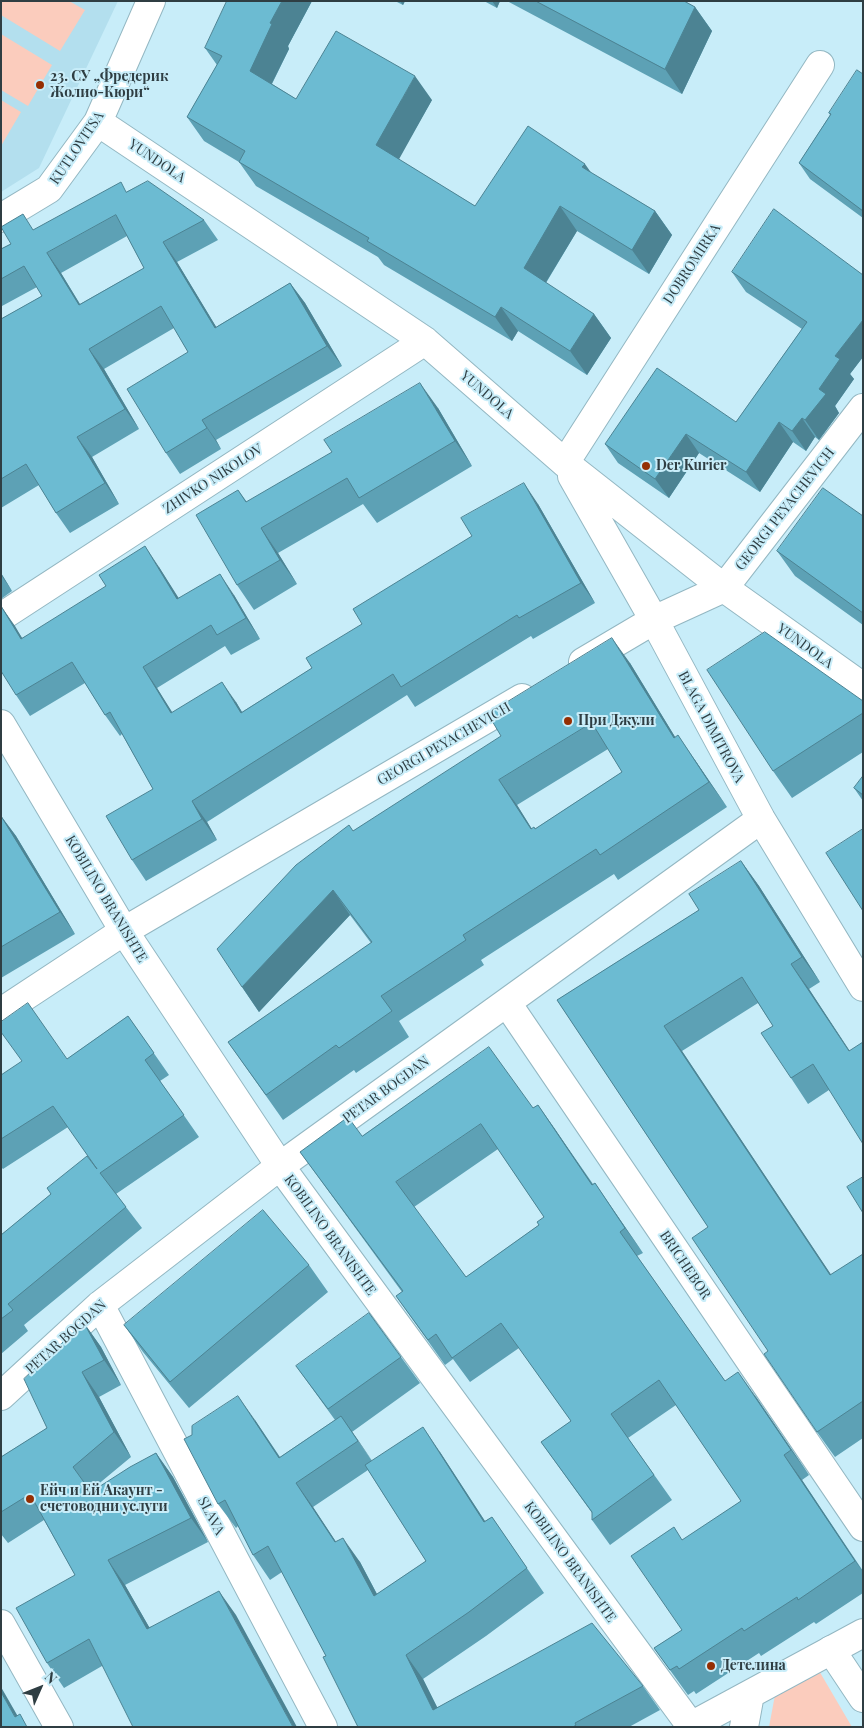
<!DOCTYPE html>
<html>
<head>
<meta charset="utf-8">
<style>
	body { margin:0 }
	#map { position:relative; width:864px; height:1728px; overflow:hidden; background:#c8edf9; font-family:"Playfair Display",serif }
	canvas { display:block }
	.frame { position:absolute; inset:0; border:2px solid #2f3e43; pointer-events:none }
	.north { position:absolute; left:15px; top:1663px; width:50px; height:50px; -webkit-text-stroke:4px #c8edf9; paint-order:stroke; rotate:46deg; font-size:14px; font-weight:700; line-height:20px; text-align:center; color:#2f3e43 }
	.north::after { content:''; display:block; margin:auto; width:18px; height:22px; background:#2f3e43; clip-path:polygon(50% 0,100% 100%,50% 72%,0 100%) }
</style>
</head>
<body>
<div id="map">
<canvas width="864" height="1728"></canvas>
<div class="frame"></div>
<div class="north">N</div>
</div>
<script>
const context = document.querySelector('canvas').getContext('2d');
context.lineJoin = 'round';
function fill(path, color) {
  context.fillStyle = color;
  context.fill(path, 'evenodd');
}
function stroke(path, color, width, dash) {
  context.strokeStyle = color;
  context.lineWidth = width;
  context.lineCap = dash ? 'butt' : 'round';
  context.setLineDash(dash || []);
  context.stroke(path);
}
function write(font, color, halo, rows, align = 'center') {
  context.font = font + ' "Playfair Display",serif';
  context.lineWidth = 4;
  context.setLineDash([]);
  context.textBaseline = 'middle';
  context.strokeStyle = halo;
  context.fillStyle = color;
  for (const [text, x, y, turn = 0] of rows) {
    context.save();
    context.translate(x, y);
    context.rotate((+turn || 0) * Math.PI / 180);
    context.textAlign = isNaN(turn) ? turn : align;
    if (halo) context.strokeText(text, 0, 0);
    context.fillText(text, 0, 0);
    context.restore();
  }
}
const built = new Path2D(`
	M1,1H118L39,168L1,192Z`);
const green = new Path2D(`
	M1,1H69L85,10L60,51L1,15Z
	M1,34L52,65L28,106L1,90Z
	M1,100L21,112L1,146Z
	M818,1669L852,1727H769L775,1695Z`);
const minor = new Path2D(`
	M98,122L425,341L565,463L724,588L863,687
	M1,218L49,189L98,122L151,1
	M565,463L820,65
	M572,476L654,620L761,819L863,987
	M1,617L425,341
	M583,662L654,620L724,588L863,408
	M1,724L124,931L280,1166L691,1726
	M507,1003L863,1527
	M1,1012L124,931L522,698
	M100,1305L323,1727
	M1,1396L100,1305L280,1166L761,819
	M1,1624L59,1727
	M831,1650L863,1698`);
const tertiary = new Path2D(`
	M689,1727L863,1633
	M744,1727L750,1694`);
const wall = new Path2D(`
	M227,1H312L288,46L289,49L272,84L296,99L432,100L398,159L475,206L591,173L655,211L672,235L649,274L577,231L546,283L594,314L611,338L587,375L518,331L512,341L384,265L378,257L256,186L239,162L204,141L187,117L217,65L205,48Z
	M395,1H405L403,5Z
	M484,1H500L497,8Z
	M507,1H684L695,7L712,31L682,94Z
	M863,74V218L810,179L799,163L830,115L829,113Z
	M127,192L204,220L218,240L177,262L216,327L290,283L305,303L342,366L216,440L221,449L180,474L166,453L188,352L174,328L104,369L139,429L92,457L119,504L70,533L56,513L39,485L1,508V319L42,296L37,287L2,306L1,305V249L35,230ZM127,236L144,268L80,304L61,273Z
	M732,272L863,275V357L850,374L854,379L835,406L839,413L819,440L815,437L806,451L793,442L760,492L699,453L669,498L618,463L605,444L736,422L802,329L746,292Z
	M438,408L472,466L377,523L363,504L278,553L297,584L254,610L237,585L238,490L247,502Z
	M538,504L595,603L533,639L531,636L415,707L407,695L207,822L217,840L146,881L132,860L153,789L122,734L120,736L105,715L85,683L30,716L16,695L1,606L22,638L159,567L178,598L234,595L260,639L231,655L225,646L157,688L172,713L236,702L242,712L312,668L362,624Z
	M863,516V625L795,576L777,551Z
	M1,573L12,591L1,599Z
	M630,663L675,737L695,760L727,807L618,880L614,874L481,960L484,965L399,1021L409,1037L356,1073L354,1070L283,1120L228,1042L371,943L350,915L259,1012L242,987L353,831ZM608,749L622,772L535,829H532L517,805Z
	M863,701V752L792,798L773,771Z
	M863,776V801L854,788Z
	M1,816L16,836L75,934L1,978Z
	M741,861L759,886L820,982L809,989L849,1051L829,1090L808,1104L791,1078L773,1026L758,1003L682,1051L831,1275L863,1254V1438L835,1457L817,1432L768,1351L708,1227L557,1000L699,910Z
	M128,1016L169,1075L160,1081L199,1137L116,1194L142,1228L24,1325L28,1331L1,1354V1235L51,1194L47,1188L97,1169L68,1127L3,1169L1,1167V1075L67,1059Z
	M538,1105L593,1184L595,1183L643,1253L637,1256L725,1381L756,1397L809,1475L802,1480L863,1571V1593L816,1624L814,1622L761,1656L759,1653L696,1694L694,1691L688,1695L654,1648L682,1630L683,1540L741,1501L676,1405L628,1438L672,1500L610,1545L592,1520V1513L541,1442L571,1421L519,1348L470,1382L453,1359L445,1365L396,1296L402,1292L300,1152L362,1136L533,1108ZM498,1149L544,1217L539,1225L466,1277L414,1207Z
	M309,1265L328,1292L189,1408L143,1352L124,1325Z
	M84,1323L101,1347L121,1385L99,1397L131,1457L90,1491L91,1492L156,1453L173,1477L208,1542L125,1585L149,1627L236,1615L102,1666L64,1688L47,1663L75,1575L44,1520L8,1543L1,1534V1457L47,1428Z
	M401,1357L420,1383L352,1432L372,1461L440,1452L485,1521L492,1517L544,1593L486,1636L423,1679L437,1707L643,1686L660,1710L629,1727H358L326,1656L282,1572L270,1580L253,1555L238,1526L236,1528L218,1504L255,1420L280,1457L335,1420L296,1366ZM368,1470L426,1561L377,1594L360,1562L336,1542L313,1507Z`);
const shadedWall = new Path2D(`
	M282,1H312L288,46L289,49L266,95L250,71L270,23Z
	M400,1H405L403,5Z
	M492,1H500L497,8Z
	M695,7L712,31L682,94L665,69Z
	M415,76L432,100L393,170L376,145Z
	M585,164L602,188L582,167Z
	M560,206L577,231L540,292L524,268Z
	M655,211L672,235L649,274L632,250Z
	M163,242L177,262L229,348L215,328Z
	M47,253L61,273L93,326L79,305Z
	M290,283L305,303L342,366L327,346Z
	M501,307L518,331L512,341L495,317Z
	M594,314L611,338L587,375L570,351Z
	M863,320V357L850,374L854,379L835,406L839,413L819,440L805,420L835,356Z
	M89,349L104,369L139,429L125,409Z
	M420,383L438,408L472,466L455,441Z
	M802,418L815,437L806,451L792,431Z
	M202,420L216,440L221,449L207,428Z
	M779,422L793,442L760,492L746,472Z
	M686,434L699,453L669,498L655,479Z
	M77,437L92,457L119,504L105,483Z
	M524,483L538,504L595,603L581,583Z
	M261,528L278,553L297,584L280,560Z
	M145,546L159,567L192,619L177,599Z
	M1,573L12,591L1,575Z
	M220,574L234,595L260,639L246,618Z
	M1,606L15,626L35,660L21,639Z
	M612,638L630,663L691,763L674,738Z
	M143,667L157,688L186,734L171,713Z
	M222,682L236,702L255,734L241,713Z
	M678,735L695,760L727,807L709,782Z
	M499,780L517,805L548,855L531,829Z
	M192,801L207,822L217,840L202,819Z
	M1,816L16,836L75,934L60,912Z
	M741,861L759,886L820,982L802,957Z
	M333,890L350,915L259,1012L242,987Z
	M791,964L809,989L863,1071L849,1051Z
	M664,1026L682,1051L848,1300L830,1275Z
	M538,1105L555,1129L609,1209L592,1185Z
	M595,1183L612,1208L643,1253L625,1228Z
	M84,1323L101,1347L121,1385L104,1360Z
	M82,1372L99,1397L131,1457L114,1432Z
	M738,1372L756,1397L809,1475L791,1450Z
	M238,1396L255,1420L296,1482L279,1458Z
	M341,1416L358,1440L375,1465L358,1441Z
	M423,1427L440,1452L501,1546L484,1522Z
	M156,1453L173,1477L208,1542L191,1518Z
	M784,1455L802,1480L863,1572L855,1561Z
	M296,1483L313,1507L352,1566L335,1542Z
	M343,1538L360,1562L391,1621L374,1596Z
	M108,1560L125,1585L164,1653L147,1629Z
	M219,1591L236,1615L297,1727H293Z
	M406,1655L423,1679L447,1727L433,1710Z
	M1,1687L24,1727L15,1717L1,1692Z`);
const building = new Path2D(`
	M227,1H282L270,23L272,24L250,71L296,99L336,31L415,76L376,145L475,206L528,126L585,164L582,167L655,211L632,250L560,206L524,268L594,314L570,351L501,307L495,317L367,241L369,238L239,162L245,151L187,117L222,56L205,48Z
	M536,1H684L695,7L665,69Z
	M857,70L863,74V211L799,163L831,114L829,113Z
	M148,181L204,220L163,242L215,328L290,283L327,346L202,420L207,428L166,453L127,389L188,352L161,306L89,349L125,409L77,437L105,483L56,513L26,464L1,479V319L42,296L24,266L1,279V249L11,244L1,227L23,214L33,230L121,182L126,192ZM116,215L144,268L79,305L47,253Z
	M774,209L863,275V320L835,356L840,359L819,389L826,394L805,420L802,418L792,431L779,422L746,472L686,434L655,479L605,444L657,368L736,422L807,322L732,272Z
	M420,383L455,441L359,498L347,478L261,528L280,560L237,585L196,515L238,490L246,502L332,452L324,440Z
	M524,483L581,583L519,618L517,615L401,687L393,674L192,801L202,819L132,860L106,816L153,789L110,712L105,715L72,662L16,695L1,671V606L21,639L106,586L99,575L145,546L177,599L220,574L246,618L217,635L211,625L143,667L171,713L222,682L241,713L312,668L306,658L362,624L353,609L472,536L461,518Z
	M823,488L863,516V613L777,551Z
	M765,632L863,701V713L773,771L707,670Z
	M612,638L674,738L678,735L709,782L600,855L596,849L463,935L466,940L381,996L392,1011L339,1048L336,1045L266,1095L228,1042L372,942L333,890L242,987L217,949L296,865L349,825L353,831L501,736L488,714ZM592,723L622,772L535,829L534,827L531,829L499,780Z
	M863,776V795L854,788Z
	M1,816L60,912L1,947Z
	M863,829V911L826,853Z
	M741,861L802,957L791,964L849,1051L863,1042V1144L813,1064L791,1078L761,1033L773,1026L742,977L664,1026L830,1275L863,1254V1401L817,1432L764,1354L768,1351L692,1238L708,1227L557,1000L699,910L689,894Z
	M28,1003L67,1059L128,1016L154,1053L145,1060L184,1115L100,1173L126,1207L8,1304L13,1310L1,1319V1235L51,1194L47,1188L87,1156L97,1169L53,1106L1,1139V1075L22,1061L1,1032V1022Z
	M489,1047L533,1108L538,1105L592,1185L595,1183L625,1228L620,1232L725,1381L738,1372L791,1450L784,1455L855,1561L798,1600L797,1597L744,1631L742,1628L679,1669L677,1666L670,1670L654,1648L682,1630L631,1556L674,1527L682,1540L741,1501L659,1380L611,1414L654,1475L592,1520V1512L541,1442L571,1421L501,1323L452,1358L436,1334L428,1340L396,1296L403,1291L300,1152L348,1117L362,1136ZM481,1124L544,1217L537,1222L539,1225L466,1277L396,1182Z
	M863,1177V1213L847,1187Z
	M263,1210L309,1265L170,1382L124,1325Z
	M369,1313L401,1357L328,1409L296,1366Z
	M84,1323L104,1360L82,1372L114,1432L73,1467L91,1492L130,1467L156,1453L191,1518L108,1560L147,1629L219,1591L293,1727H133L89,1639L47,1663L16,1608L75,1575L30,1494L1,1512V1457L47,1428L24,1379Z
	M238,1396L279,1458L341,1416L358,1441L296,1483L335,1542L343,1538L374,1596L426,1561L365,1465L423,1427L484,1522L492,1517L527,1568L469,1612L406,1655L433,1710L592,1623L643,1686L575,1723L576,1725L573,1727H358L323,1657L326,1656L268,1546L253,1555L225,1500L218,1504L184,1439L192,1435V1426Z
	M1,1692L15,1717L20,1714L27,1727H1Z`);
const markers = [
	[40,85,5,"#952f03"],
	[646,466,5,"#952f03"],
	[568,721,5,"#952f03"],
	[30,1499,5,"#952f03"],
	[711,1666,5,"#952f03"]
];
const poiNames = [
	["23. СУ „Фредерик",50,77],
	["Жолио-Кюри“",50,93],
	["Der Kurier",656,466],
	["При Джули",578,721],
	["Ейч и Ей Акаунт -",40,1491],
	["счетоводни услуги",40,1507],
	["Детелина",721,1666]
];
const streetNames = [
	["KUTLOVITSA",77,148,-56],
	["YUNDOLA",157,161,34],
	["DOBROMIRKA",692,264,-57],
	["YUNDOLA",487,395,41],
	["ZHIVKO NIKOLOV",213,479,-33],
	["GEORGI PEYACHEVICH",785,509,-52],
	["YUNDOLA",805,646,36],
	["BLAGA DIMITROVA",711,727,62],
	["GEORGI PEYACHEVICH",444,744,-30],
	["KOBILINO BRANISHTE",106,899,59],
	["PETAR BOGDAN",386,1090,-36],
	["KOBILINO BRANISHTE",330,1235,54],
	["BRICHEBOR",685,1265,56],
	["PETAR BOGDAN",66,1337,-42],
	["SLAVA",211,1516,62],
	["KOBILINO BRANISHTE",570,1562,54]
];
fill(built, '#b3dfee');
fill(green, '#fbccbd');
stroke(minor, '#93b7c2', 30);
stroke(tertiary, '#93b7c2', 30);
stroke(minor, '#fff', 28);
stroke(tertiary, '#fff', 28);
fill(wall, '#5da1b5');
fill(shadedWall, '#4c8393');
fill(building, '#6cbbd2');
stroke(building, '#4c8393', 1);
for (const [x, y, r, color] of markers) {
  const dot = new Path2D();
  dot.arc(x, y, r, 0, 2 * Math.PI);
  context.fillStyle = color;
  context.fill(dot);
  stroke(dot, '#c8edf9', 2);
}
write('bold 14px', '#2f3e43', '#c8edf9', poiNames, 'left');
write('14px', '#2f3e43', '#c8edf9', streetNames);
</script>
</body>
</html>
